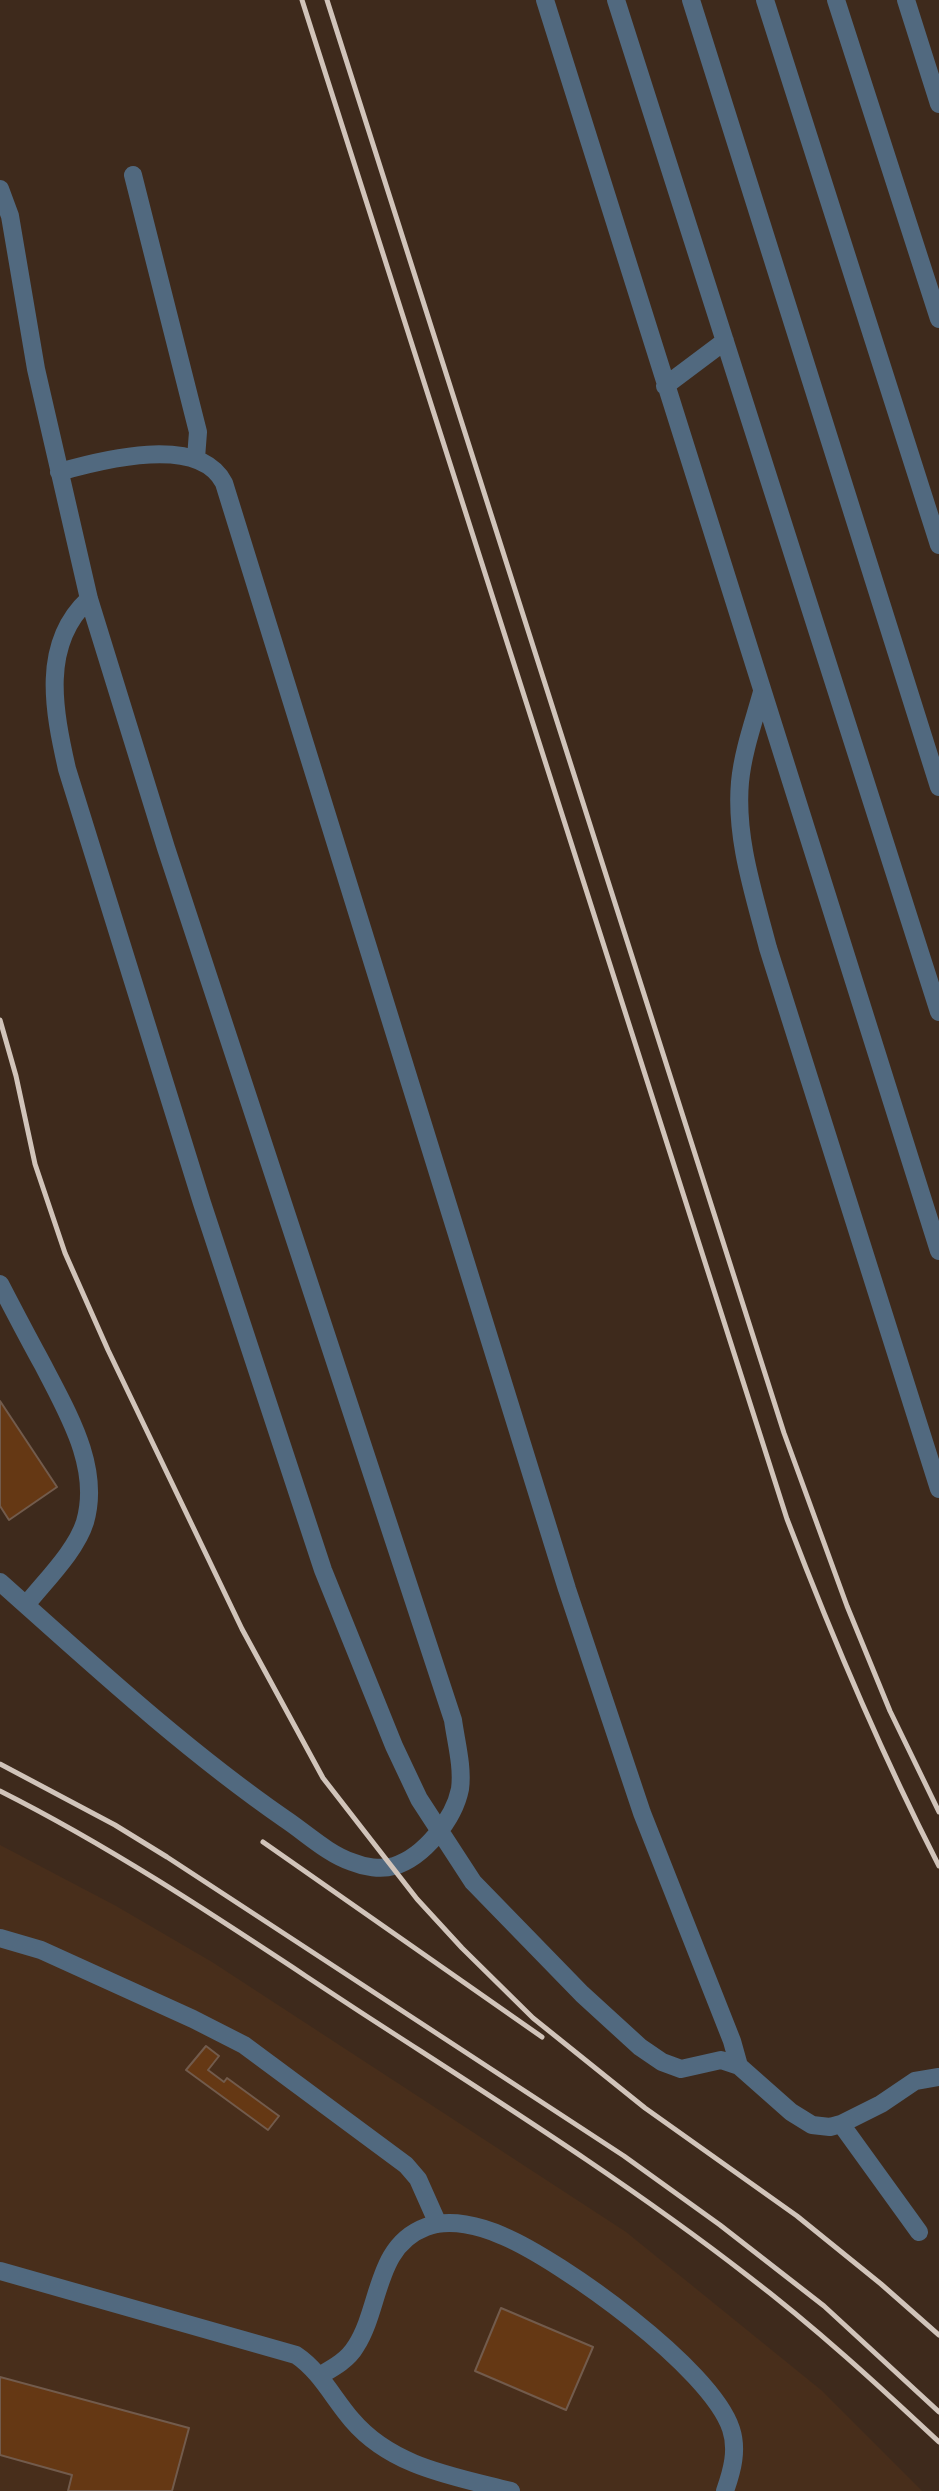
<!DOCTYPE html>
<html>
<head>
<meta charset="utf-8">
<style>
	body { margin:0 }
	canvas { display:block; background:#3e2a1c }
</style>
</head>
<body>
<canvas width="939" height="2491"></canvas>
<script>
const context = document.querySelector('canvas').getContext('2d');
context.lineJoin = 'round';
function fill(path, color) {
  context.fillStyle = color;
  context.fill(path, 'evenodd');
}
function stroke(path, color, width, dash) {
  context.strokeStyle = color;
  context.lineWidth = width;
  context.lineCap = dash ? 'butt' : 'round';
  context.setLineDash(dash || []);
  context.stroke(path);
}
const built = new Path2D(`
	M0,1845L116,1906L212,1962L626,2232L821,2390L922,2491H0Z`);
const building = new Path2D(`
	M0,1401L57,1487L9,1520L0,1506Z
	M206,2046L219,2056L208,2070L224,2082L227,2078L279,2116L268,2130L186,2070Z
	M501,2308L593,2347L566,2410L475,2371Z
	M0,2377L189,2428L172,2491H68L72,2475L0,2455Z`);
const lane = new Path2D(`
	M545,0L939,1251
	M616,0L939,1012
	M691,0L939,787
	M765,0L939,545
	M836,0L939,319
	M906,0L939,104
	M133,175L198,432L196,458
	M0,189L10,216L36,369L89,599L166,848L453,1720C456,1742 463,1767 460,1789C454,1819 424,1857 394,1866C381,1870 364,1867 352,1862C328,1854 306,1833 285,1819C184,1749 92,1664 0,1582
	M665,386L725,341
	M59,472C101,460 199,434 224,483L567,1589L642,1813L732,2041L739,2066
	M89,599C40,644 54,711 67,769L202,1203L323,1570L394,1746L419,1799L473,1882L582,1994L640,2047L662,2062L681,2069L721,2060L739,2066L791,2112L812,2125L830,2127L841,2124L881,2104L915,2081L939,2077
	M762,692C754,721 743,751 740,782C735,838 754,894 768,948L939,1489
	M0,1284C14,1311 28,1338 43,1365C67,1412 101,1467 85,1522C76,1551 45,1581 26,1605
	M0,1938L41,1950L193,2019L244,2045L406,2165L418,2179L438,2224
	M841,2124L919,2232
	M0,2271L296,2355C320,2371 333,2398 352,2420C392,2467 453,2476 511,2491
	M319,2376C333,2368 348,2360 356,2346C381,2307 375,2246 426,2227C450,2218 481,2226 503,2236C562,2261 711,2368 731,2429C738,2450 732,2471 725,2491`);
const rail = new Path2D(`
	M302,0L787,1519C832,1637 881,1753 939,1866
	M327,0L784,1433L847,1606L890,1711L939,1812
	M0,1020L16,1076L35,1164L65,1253L108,1350L242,1629L323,1778L417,1899L462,1948L533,2018L645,2108L797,2216L881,2284L939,2335
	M0,1764L115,1825L167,1857L624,2156L720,2225L824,2306L939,2412
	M0,1791C129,1856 247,1938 368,2017C496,2100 627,2182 748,2276C815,2327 877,2384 939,2442
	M263,1842L542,2037`);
fill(built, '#482e1b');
fill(building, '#653814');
stroke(building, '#725b4c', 2);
stroke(lane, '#51697f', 18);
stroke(rail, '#d1c4ba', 5);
</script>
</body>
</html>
